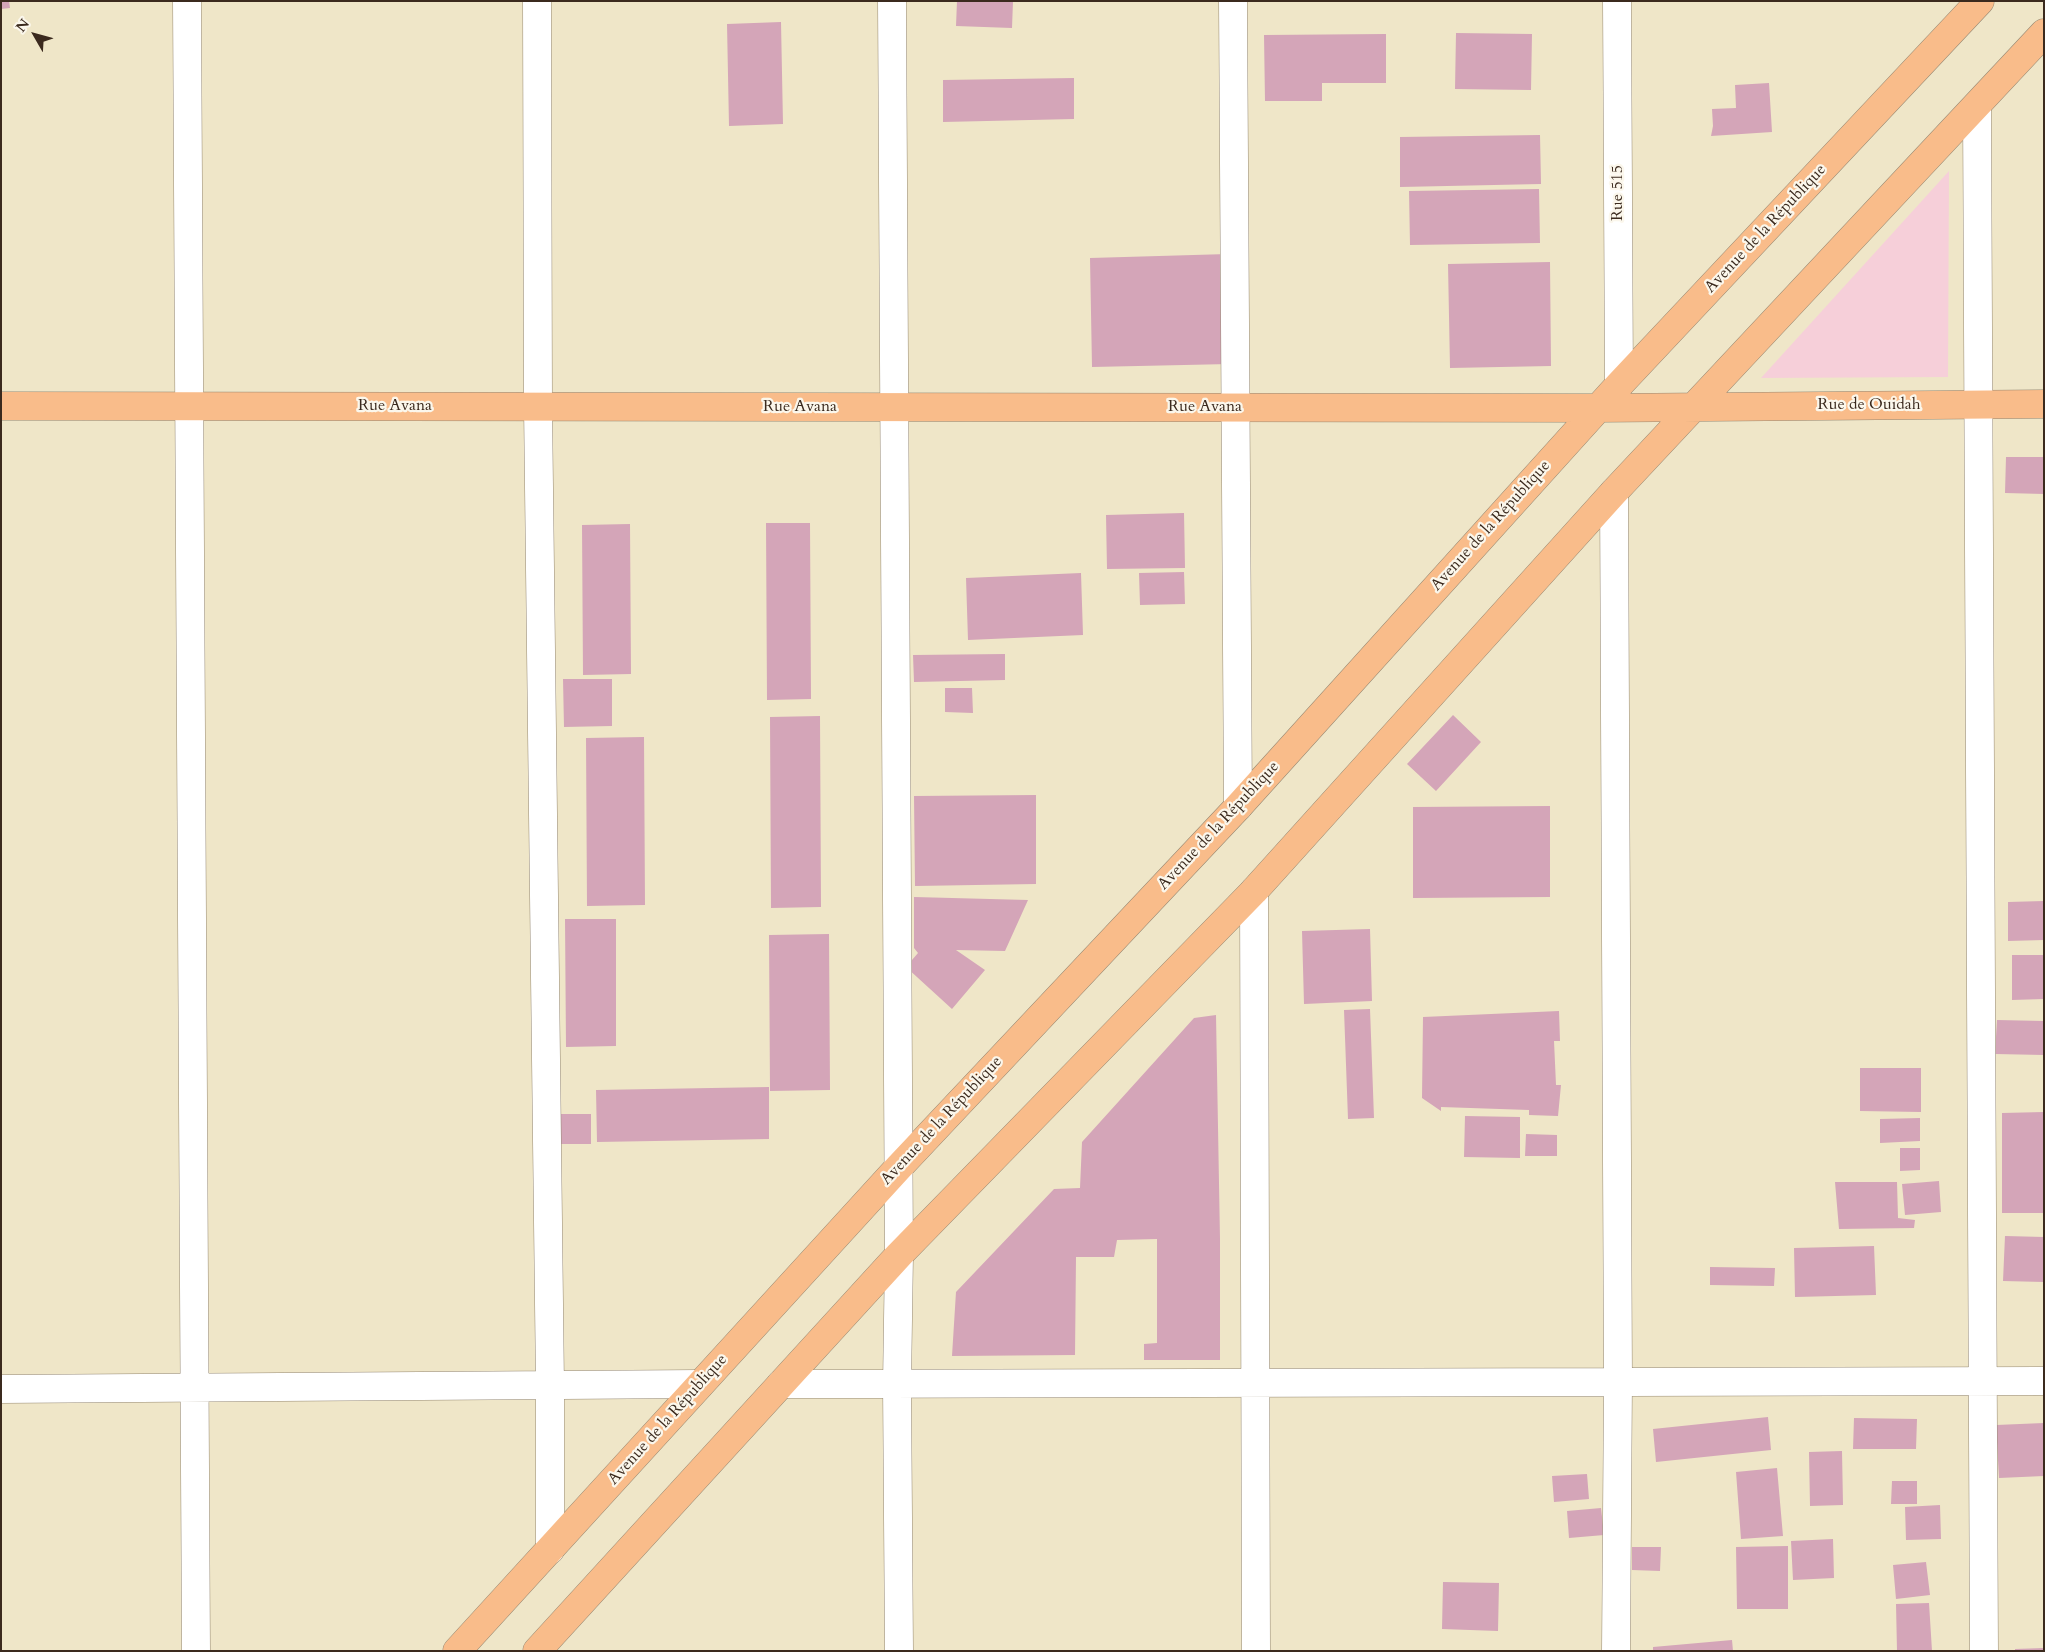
<!DOCTYPE html>
<html>
<head>
<meta charset="utf-8">
<style>
	body { margin:0 }
	#map { position:relative; width:2045px; height:1652px; overflow:hidden; background:#efe6c8; font-family:Cardo,serif }
	canvas { display:block }
	.frame { position:absolute; inset:0; border:2px solid #3b2a1e; pointer-events:none }
	.north { position:absolute; left:10px; top:10px; width:50px; height:50px; -webkit-text-stroke:4px #fbf7ec; paint-order:stroke; rotate:308deg; font-size:14px; font-weight:700; line-height:20px; text-align:center; color:#3b2a1e }
	.north::after { content:''; display:block; margin:auto; width:18px; height:22px; background:#3b2a1e; clip-path:polygon(50% 0,100% 100%,50% 72%,0 100%) }
</style>
</head>
<body>
<div id="map">
<canvas width="2045" height="1652"></canvas>
<div class="frame"></div>
<div class="north">N</div>
</div>
<script>
const context = document.querySelector('canvas').getContext('2d');
context.lineJoin = 'round';
function fill(path, color) {
  context.fillStyle = color;
  context.fill(path, 'evenodd');
}
function stroke(path, color, width, dash) {
  context.strokeStyle = color;
  context.lineWidth = width;
  context.lineCap = dash ? 'butt' : 'round';
  context.setLineDash(dash || []);
  context.stroke(path);
}
function write(font, color, halo, rows, align = 'center') {
  context.font = font + ' Cardo,serif';
  context.lineWidth = 4.5;
  context.setLineDash([]);
  context.textBaseline = 'middle';
  context.strokeStyle = halo;
  context.fillStyle = color;
  for (const [text, x, y, turn = 0] of rows) {
    context.save();
    context.translate(x, y);
    context.rotate((+turn || 0) * Math.PI / 180);
    context.textAlign = isNaN(turn) ? turn : align;
    if (halo) context.strokeText(text, 0, 0);
    context.fillText(text, 0, 0);
    context.restore();
  }
}
const built = new Path2D(`
	M1949,171L1948,377L1761,378Z`);
const building = new Path2D(`
	M1,1H9L10,8L1,9Z
	M957,1H1013L1012,28L956,26Z
	M781,22L783,124L729,126L727,24Z
	M1456,33L1532,34L1531,90L1455,89Z
	M1386,34V83H1322V101H1265L1264,35Z
	M1074,78V119L943,122V80Z
	M1769,83L1772,132L1711,136L1713,126L1712,109L1736,108L1735,85Z
	M1540,135L1541,184L1400,187V137Z
	M1539,189L1540,243L1410,245L1409,191Z
	M1228,254L1230,364L1092,367L1090,258Z
	M1550,262L1551,366L1450,368L1448,264Z
	M2006,457H2044V494L2005,493Z
	M1184,513L1185,568L1107,569L1106,515Z
	M766,523H810L811,699L767,700Z
	M630,524L631,674L583,675L582,525Z
	M1184,572L1185,604L1140,605L1139,573Z
	M1081,573L1083,635L968,640L966,578Z
	M1005,654V680L914,682L913,655Z
	M563,679H612V726L564,727Z
	M945,688H972L973,713L945,712Z
	M1453,715L1481,742L1436,791L1407,764Z
	M820,716L821,907L771,908L770,717Z
	M644,737L645,905L587,906L586,738Z
	M1036,795V884L915,886L914,796Z
	M1550,806V897L1413,898V807Z
	M914,897L1028,900L1005,951L956,950L985,970L952,1009L906,967L918,953L914,948Z
	M2044,901V940L2008,941V902Z
	M565,919H616V1046L566,1047Z
	M1370,929L1372,1001L1304,1004L1302,931Z
	M829,934L830,1090L770,1091L769,935Z
	M2012,955H2044V999L2012,1000Z
	M1370,1009L1374,1118L1348,1119L1344,1010Z
	M1559,1011L1560,1041H1554L1556,1085H1561L1558,1116L1529,1115V1110L1441,1107V1111L1422,1098L1423,1017Z
	M1216,1015L1220,1239V1360H1144V1344L1157,1343V1239L1117,1240L1114,1257H1076L1075,1355L952,1356L956,1292L1054,1189L1080,1188L1082,1142L1194,1018Z
	M1997,1020L2044,1021V1055L1995,1054Z
	M1860,1068H1921V1112L1860,1111Z
	M769,1087V1139L597,1142L596,1090Z
	M2044,1112V1213H2002V1113Z
	M560,1114H591V1144H560Z
	M1465,1116L1520,1117V1158L1464,1157Z
	M1920,1118V1141L1880,1143V1119Z
	M1526,1134L1557,1135V1156H1525Z
	M1900,1148H1920V1170L1900,1171Z
	M1939,1181L1941,1212L1905,1215L1902,1184Z
	M1835,1182H1897L1898,1218L1915,1220L1914,1228L1839,1229Z
	M2005,1236L2044,1237V1282L2003,1281Z
	M1874,1246L1876,1295L1795,1297L1794,1248Z
	M1710,1267L1775,1268L1774,1286L1710,1285Z
	M1768,1417L1771,1450L1656,1462L1653,1429Z
	M1854,1418L1917,1419L1916,1449H1853Z
	M2044,1423V1476L1999,1478L1996,1425Z
	M1842,1451L1843,1505L1810,1506L1809,1452Z
	M1777,1468L1783,1536L1741,1539L1736,1472Z
	M1587,1474L1589,1499L1554,1502L1552,1476Z
	M1892,1481H1917V1504H1891Z
	M1940,1505L1941,1539L1906,1540L1905,1507Z
	M1601,1508L1604,1535L1569,1538L1567,1511Z
	M1833,1539L1834,1578L1793,1580L1791,1541Z
	M1788,1546V1609H1737L1736,1547Z
	M1632,1547H1661L1660,1571L1632,1570Z
	M1926,1562L1930,1595L1896,1599L1893,1565Z
	M1443,1582L1499,1583L1498,1631L1442,1629Z
	M1929,1603L1932,1651H1897L1896,1604Z
	M1732,1640L1733,1651H1653V1647Z
	M2044,1648V1651H2015V1649Z`);
const minor = new Path2D(`
	M187,1L196,1651
	M537,1L538,406L550,1385V1550
	M892,1L899,1255L897,1384L899,1651
	M1233,1L1238,807
	M1617,1L1619,385
	M1977,106L1984,1651
	M1614,492L1618,1382L1616,1651
	M1254,891L1256,1651
	M781,1384L2044,1381
	M1,1389L700,1384`);
const major = new Path2D(`
	M1,406L1599,408L2044,404
	M457,1651L899,1167L1238,807L1619,385L1980,1
	M537,1651L899,1255L1254,891L1614,492L2044,33`);
const streetNames = [
	["Rue 515",1618,193,-90],
	["Avenue de la République",1766,229,-47],
	["Rue de Ouidah",1869,405],
	["Rue Avana",395,406],
	["Rue Avana",800,407],
	["Rue Avana",1205,407],
	["Avenue de la République",1491,526,-48],
	["Avenue de la République",1219,826,-47],
	["Avenue de la République",942,1121,-47],
	["Avenue de la République",668,1420,-48]
];
fill(built, '#f6cfd9');
fill(building, '#d4a5b8');
stroke(minor, '#958873', 29);
stroke(major, '#958873', 29);
stroke(minor, '#fff', 28);
stroke(major, '#f9bc8a', 28);
write('16px', '#3b2a1e', '#fbf7ec', streetNames);
</script>
</body>
</html>
